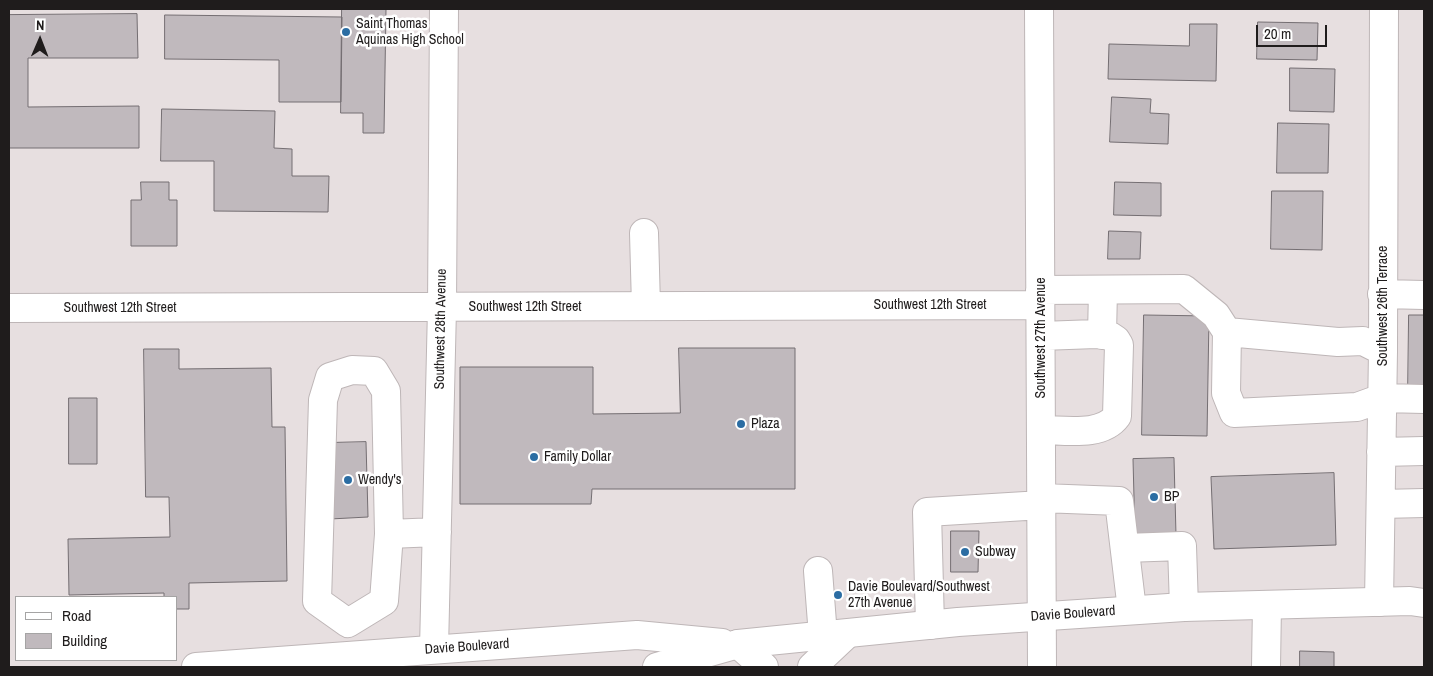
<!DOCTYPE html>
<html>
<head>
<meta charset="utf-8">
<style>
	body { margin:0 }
	#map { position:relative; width:1433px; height:676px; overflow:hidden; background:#e7dfe0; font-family:"Archivo Narrow",sans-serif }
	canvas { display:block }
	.frame { position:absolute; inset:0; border:10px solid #1f1c1c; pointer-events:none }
	.legend { position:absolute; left:15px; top:596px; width:162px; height:65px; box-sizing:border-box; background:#fff; border:1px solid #a5a4a4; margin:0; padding:6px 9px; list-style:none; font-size:15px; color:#1f1c1c }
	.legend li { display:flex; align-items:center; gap:10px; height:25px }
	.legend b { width:25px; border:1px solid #a5a4a4 }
	.north { position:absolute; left:15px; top:15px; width:50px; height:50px; -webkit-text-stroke:4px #fff; paint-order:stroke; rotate:1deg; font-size:14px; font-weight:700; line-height:20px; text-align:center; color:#1f1c1c }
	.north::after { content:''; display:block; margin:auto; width:18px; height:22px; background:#1f1c1c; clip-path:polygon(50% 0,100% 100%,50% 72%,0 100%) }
	.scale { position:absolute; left:1256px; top:25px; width:71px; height:22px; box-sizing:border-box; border:2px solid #1f1c1c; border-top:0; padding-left:6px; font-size:15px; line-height:18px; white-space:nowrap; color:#1f1c1c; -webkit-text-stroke:4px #fff; paint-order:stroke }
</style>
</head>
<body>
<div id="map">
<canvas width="1433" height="676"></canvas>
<div class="frame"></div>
<ul class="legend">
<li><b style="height:6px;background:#fff"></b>Road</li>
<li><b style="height:14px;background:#c0b9bd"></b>Building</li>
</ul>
<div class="north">N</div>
<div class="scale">20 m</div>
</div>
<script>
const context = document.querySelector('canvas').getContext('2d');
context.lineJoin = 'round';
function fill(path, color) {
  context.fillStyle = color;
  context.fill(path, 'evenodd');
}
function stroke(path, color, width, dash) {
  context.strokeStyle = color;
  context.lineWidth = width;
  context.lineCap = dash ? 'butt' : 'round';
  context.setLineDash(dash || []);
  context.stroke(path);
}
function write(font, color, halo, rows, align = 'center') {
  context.font = font + ' "Archivo Narrow",sans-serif';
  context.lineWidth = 5;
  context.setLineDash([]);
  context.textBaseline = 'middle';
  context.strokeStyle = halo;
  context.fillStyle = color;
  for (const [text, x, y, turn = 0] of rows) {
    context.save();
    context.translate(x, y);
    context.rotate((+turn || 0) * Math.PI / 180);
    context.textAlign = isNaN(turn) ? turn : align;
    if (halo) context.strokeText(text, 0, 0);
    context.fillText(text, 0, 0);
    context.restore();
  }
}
const building = new Path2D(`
	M342,9H386L384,133H363V113H341Z
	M137,14L138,58H28V107L139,106V148H9V15Z
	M165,15L342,17L341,102H279V60L165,59Z
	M1258,22L1318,23L1317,60L1257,59Z
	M1190,24H1217L1216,81L1108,79L1109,44L1189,46Z
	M1290,68L1335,69L1334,112L1290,111Z
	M1112,97L1151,99L1150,113L1169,114L1168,144L1110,142Z
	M162,109L275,111L274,148L292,149V176H329L328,212L214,211V161H161Z
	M1278,123L1329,124L1328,173H1277Z
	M141,182H169V200H177V246H131V200H141Z
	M1115,182L1161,183V216L1114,215Z
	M1272,191H1323L1322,250L1271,249Z
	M1109,231L1141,232L1140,259H1108Z
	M1144,315L1209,316L1207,436L1142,435Z
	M1409,315H1424V393H1408Z
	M679,348H795V489H592L591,504H460V367H593V414L680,413Z
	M144,349H179V369L271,368L272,427H285L287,581L189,583V609H176V597H164V593L69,595L68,539L170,537L169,497H146Z
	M69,398H97V464H69Z
	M366,442L368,517L330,519L328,443Z
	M1174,458L1176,535L1135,536L1133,459Z
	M1334,473L1336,545L1214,549L1211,477Z
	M951,531H979L978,572H951Z
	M1300,651L1334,652V667H1300Z`);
const minor = new Path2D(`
	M1039,9L1042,667
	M644,233L646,306
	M1040,290L1184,289L1216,315L1227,332
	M1382,294L1424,295
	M9,308L1040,305
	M1102,335L1103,290
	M1041,336L1096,334L1110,336L1116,340L1119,345L1117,416C1102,437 1065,430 1041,430
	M1383,351L1363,341L1338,342L1227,332L1226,393L1234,413L1357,407L1382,398L1424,399
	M352,370L374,371L386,391L389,534L384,601L348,623L317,601L323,400L330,377Z
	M1381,452L1424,451
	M1042,498L1119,501L1132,610
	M1381,504L1424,503
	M389,534L437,532
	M1125,548L1182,546L1184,607
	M818,571L823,636
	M1379,602L1383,351L1384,9
	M930,625L927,512L1042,505
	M738,644L764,667
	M434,649L442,308L444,9
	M812,667L847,634
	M1266,667L1267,605`);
const major = new Path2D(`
	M196,667L637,635L722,643
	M657,667L738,644L958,622L1184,607L1410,601L1424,603`);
const markers = [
	[346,32,5,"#2b6da3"],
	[741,424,5,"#2b6da3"],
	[534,457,5,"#2b6da3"],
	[348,480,5,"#2b6da3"],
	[1154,497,5,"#2b6da3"],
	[965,552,5,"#2b6da3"],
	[838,595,5,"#2b6da3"]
];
const poiNames = [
	["Saint Thomas",356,24],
	["Aquinas High School",356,40],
	["Plaza",751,424],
	["Family Dollar",544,457],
	["Wendy's",358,480],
	["BP",1164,497],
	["Subway",975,552],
	["Davie Boulevard/Southwest",848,587],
	["27th Avenue",848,603]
];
const streetNames = [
	["Southwest 12th Street",930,305],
	["Southwest 26th Terrace",1383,306,-90],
	["Southwest 12th Street",525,307],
	["Southwest 12th Street",120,308],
	["Southwest 28th Avenue",441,329,-89],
	["Southwest 27th Avenue",1041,338,-90],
	["Davie Boulevard",1073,614,-4],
	["Davie Boulevard",467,647,-4]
];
fill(building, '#c0b9bd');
stroke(building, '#746e72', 1);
stroke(minor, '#beb6b7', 30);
stroke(major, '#beb6b7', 30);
stroke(minor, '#fff', 28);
stroke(major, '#fff', 28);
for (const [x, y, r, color] of markers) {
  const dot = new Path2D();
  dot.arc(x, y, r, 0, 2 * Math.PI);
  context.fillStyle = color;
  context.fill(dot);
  stroke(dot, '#fff', 2);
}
write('14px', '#1f1c1c', '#fff', poiNames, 'left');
write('14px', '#1f1c1c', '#fff', streetNames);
</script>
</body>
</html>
